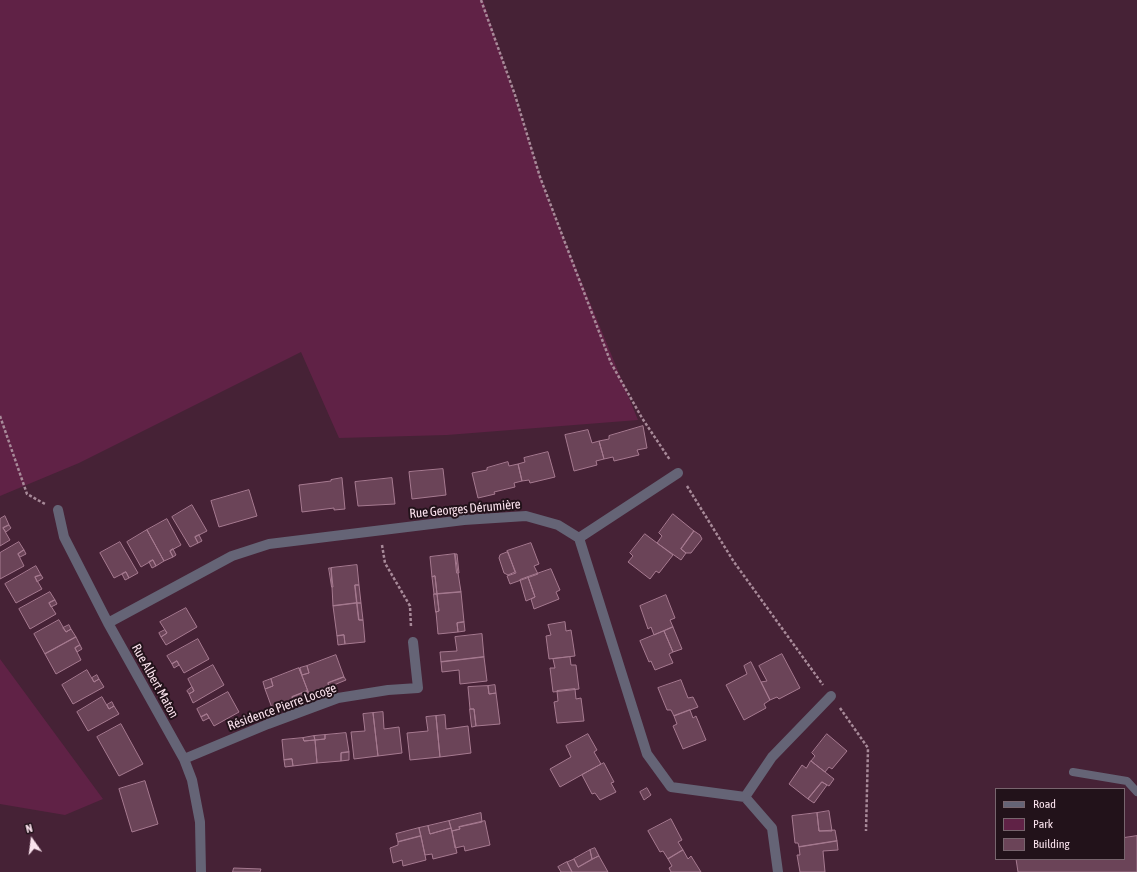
<!DOCTYPE html>
<html>
<head>
<meta charset="utf-8">
<style>
	body { margin:0 }
	#map { position:relative; width:1137px; height:872px; overflow:hidden; background:#462236; font-family:"Asap Condensed",sans-serif }
	canvas { display:block }
	.legend { position:absolute; left:995px; top:788px; width:130px; height:72px; box-sizing:border-box; background:#22121a; border:1px solid #78656e; margin:0; padding:5px 7px; list-style:none; font-size:12px; color:#fae2ed }
	.legend li { display:flex; align-items:center; gap:8px; height:20px }
	.legend b { width:20px; border:1px solid #78656e }
	.north { position:absolute; left:12px; top:820px; width:40px; height:40px; -webkit-text-stroke:3px #22121a; paint-order:stroke; rotate:346deg; font-size:11px; font-weight:700; line-height:16px; text-align:center; color:#fae2ed }
	.north::after { content:''; display:block; margin:auto; width:14px; height:18px; background:#fae2ed; clip-path:polygon(50% 0,100% 100%,50% 72%,0 100%) }
</style>
</head>
<body>
<div id="map">
<canvas width="1137" height="872"></canvas>
<ul class="legend">
<li><b style="height:5px;background:#656476"></b>Road</li>
<li><b style="height:11px;background:#602246"></b>Park</li>
<li><b style="height:11px;background:#6b4458"></b>Building</li>
</ul>
<div class="north">N</div>
</div>
<script>
const context = document.querySelector('canvas').getContext('2d');
context.lineJoin = 'round';
function fill(path, color) {
  context.fillStyle = color;
  context.fill(path, 'evenodd');
}
function stroke(path, color, width, dash) {
  context.strokeStyle = color;
  context.lineWidth = width;
  context.lineCap = dash ? 'butt' : 'round';
  context.setLineDash(dash || []);
  context.stroke(path);
}
function write(font, color, halo, rows, align = 'center') {
  context.font = font + ' "Asap Condensed",sans-serif';
  context.lineWidth = 4;
  context.setLineDash([]);
  context.textBaseline = 'middle';
  context.strokeStyle = halo;
  context.fillStyle = color;
  for (const [text, x, y, turn = 0] of rows) {
    context.save();
    context.translate(x, y);
    context.rotate((+turn || 0) * Math.PI / 180);
    context.textAlign = isNaN(turn) ? turn : align;
    if (halo) context.strokeText(text, 0, 0);
    context.fillText(text, 0, 0);
    context.restore();
  }
}
const green = new Path2D(`
	M0,0H483L549,202L638,420L447,435L339,438L301,352L79,463L0,496Z
	M0,659L103,799L65,815L0,804Z`);
const building = new Path2D(`
	M643,426L647,448L637,450L639,455L614,461L613,457L604,459L599,441L609,439V436Z
	M588,430L592,443L599,441L604,459L596,461L597,465L574,471L565,435Z
	M548,452L555,477L530,483L529,480L522,481L518,464L525,462L524,458Z
	M508,462L509,466L518,464L522,481L514,483L515,487L494,492L495,494L478,498L472,473L487,470V468Z
	M443,469L446,495L412,499L409,472Z
	M342,478L345,509L334,510V508L302,512L299,485L331,481V480Z
	M392,478L395,504L358,506L355,482Z
	M249,490L257,516L219,527L211,501Z
	M192,505L207,531L195,537L198,543L190,547L172,517Z
	M673,514L694,531L681,549L686,553L681,560L657,543L662,536L659,533Z
	M5,516L9,525L3,528L10,540L0,546V519Z
	M167,519L181,545L170,551L173,557L164,561L147,530Z
	M9,525L11,528L6,532L3,528Z
	M147,530L164,561L156,566L153,560L141,567L127,542Z
	M694,531L700,535L702,539L691,553H686L681,549Z
	M645,534L673,555L659,573L656,571L650,579L628,562L633,556L630,553Z
	M199,535L202,541L198,543L195,537Z
	M19,542L24,550L18,554L24,566L0,579V553Z
	M120,542L138,573L129,578L126,572L114,578L100,553Z
	M531,543L539,564L534,566L538,574L510,584L507,576L516,573L507,551Z
	M173,549L176,555L173,557L170,551Z
	M24,550L26,554L20,557L18,554Z
	M508,552L515,572L508,575L504,573L499,558L500,555Z
	M455,554L461,592L437,594L435,576L432,577L430,557Z
	M455,554H457L459,573H457Z
	M153,560L156,566L152,568L149,562Z
	M357,565L359,585H355L357,603L333,606L331,568Z
	M36,566L41,575L35,577L42,589L16,603L5,584Z
	M329,568H331L333,587H332Z
	M551,569L560,590L556,592L559,599L534,609L531,599L535,597L528,577Z
	M126,572L129,578L125,580L122,574Z
	M41,575L43,578L37,582L35,577Z
	M435,576L437,594H434L432,577Z
	M528,577L535,597L526,601L520,580Z
	M355,585H359L361,603H357Z
	M50,592L55,600L49,603L56,614L30,629L19,609Z
	M461,592L464,622L457,623L458,632L438,634L436,612L439,611L437,594Z
	M434,594H437L439,611L436,612Z
	M666,595L675,618L670,620L673,627L654,635L651,627L648,629L640,606Z
	M55,600L57,604L51,607L49,603Z
	M357,603H361L363,620H359Z
	M357,603L359,620H363L365,642L345,644L344,635L337,636L333,606Z
	M186,608L197,627L166,645L161,637L167,633L160,622Z
	M59,620L66,632L71,629L76,637L45,654L34,634Z
	M464,622L465,631L458,632L457,623Z
	M565,622L566,631L571,630L575,656L549,659L546,636L551,635L548,625Z
	M69,625L71,629L66,632L63,628Z
	M673,627L682,649L673,652L664,631Z
	M165,630L167,633L161,637L159,633Z
	M664,631L673,652L669,654L673,663L655,670L651,661L649,662L640,641Z
	M482,634L484,657L441,662L440,652L457,651L455,637Z
	M344,635L345,644L338,645L337,636Z
	M76,637L80,645L75,648L81,660L56,674L45,654Z
	M198,639L209,659L184,673L177,661L172,664L167,656Z
	M80,645L82,649L77,652L75,648Z
	M782,654L800,688L779,699L777,697L770,700L761,682L767,681L759,666Z
	M336,655L344,677L328,683L329,687L309,694L299,668L302,675L309,673L307,666Z
	M484,657L487,681L460,684L459,670L442,672L441,662Z
	M570,657L571,665H576L579,689L553,692L550,668H555L553,659Z
	M177,661L179,665L174,668L172,664Z
	M751,662L770,700L764,704L766,708L744,720L726,685L747,674L744,666Z
	M213,665L224,685L193,703L189,694L194,691L188,679Z
	M307,666L309,673L302,675L300,668Z
	M299,668L309,694L307,691L292,697L293,700L272,708L265,689L273,686L271,679Z
	M87,670L94,682L99,679L104,687L73,704L62,685Z
	M97,675L99,679L94,682L92,678Z
	M344,677L346,680L329,687L328,683Z
	M271,679L273,686L265,689L263,682Z
	M681,680L688,698L693,697L698,707L674,716L671,710H667L658,688Z
	M495,685L496,693L489,694L488,686Z
	M488,686L489,694L496,693L500,724L476,726L474,709H470L468,687Z
	M192,687L194,691L189,694L187,691Z
	M575,689L576,699L581,698L584,721L557,723L554,702L558,701L557,691Z
	M307,691L309,694L293,700L292,697Z
	M228,692L239,712L214,726L207,714L201,717L197,709Z
	M102,697L109,709L114,706L119,714L88,731L77,712Z
	M112,702L114,706L109,709L107,705Z
	M470,709H474L476,726L472,727Z
	M690,710L693,718L696,716L706,740L683,749L673,726L677,724L674,716Z
	M383,712L384,729L399,727L402,753L378,756L373,713Z
	M373,713L378,756L354,759L351,732L365,731L363,714Z
	M207,714L209,718L203,721L201,717Z
	M445,715L446,729L468,726L471,753L440,757L436,716Z
	M436,716L440,757L410,760L407,733L428,731L426,717Z
	M121,724L143,764L119,776L97,737Z
	M346,733L349,752L341,753V761L317,763L315,740L325,739V735Z
	M588,734L597,750L594,752L601,764L560,787L550,769L571,757L566,746Z
	M827,734L847,751L832,769L829,767L825,772L811,761L815,756L812,753Z
	M325,735V739L315,740L314,736Z
	M314,736L315,740L304,741L303,738Z
	M303,738L304,741L315,740L317,763L293,766L292,759L284,760L282,740Z
	M349,752V760L341,761V753Z
	M292,759L293,766L285,767L284,760Z
	M811,761L834,779L829,786L822,782L808,799L789,784L802,765L806,768Z
	M604,763L614,782L611,783L616,792L600,800L595,793L592,794L582,775Z
	M145,781L158,824L132,832L119,789Z
	M822,782L827,785L814,803L808,799Z
	M647,788L651,795L644,800L640,792Z
	M829,811L832,831H819L817,813Z
	M481,813L482,822L459,827L460,829L452,831L449,821Z
	M817,813L819,831L835,830L837,841L799,847L798,843H795L792,816Z
	M671,819L682,840L678,842L683,850L668,859L663,851L660,852L648,831Z
	M449,821L451,828L430,834L428,826Z
	M485,821L490,845L465,851L464,846L455,848L452,831L460,829L459,827Z
	M428,826L430,834L451,828L457,853L433,859L432,854L425,855L419,828Z
	M419,828L421,836L398,842L396,834Z
	M421,836L426,860L403,866L402,860L393,863L390,848L398,845V842Z
	M1137,836V872H1018L1016,859H1124V838Z
	M837,841L838,850L823,851L825,872H800L797,855H800L799,847Z
	M595,848L599,856L592,859L590,850Z
	M590,850L592,859L578,867L574,859Z
	M683,850L688,859L691,856L701,872H671L669,868L672,866L668,859Z
	M599,856L608,872H572L567,862L574,859L578,867Z
	M567,862L572,872H561L558,867Z
	M234,868L261,869L260,872H233Z`);
const path = new Path2D(`
	M481,0L515,95L540,177L611,363L642,418L670,460
	M0,416L27,494L45,504
	M687,486L734,562L823,685
	M382,545L385,563L410,606L411,627
	M840,708L868,748L866,831`);
const service = new Path2D(`
	M1073,772L1127,781L1137,792`);
const minor = new Path2D(`
	M58,510L64,537L108,623L184,759L192,780L200,822L201,872
	M579,538L678,473
	M108,623L232,556L269,544L464,520L526,516L558,525L579,538L647,754L671,787L745,797L772,828L778,872
	M184,759L268,724L338,698L388,690L418,688L413,642
	M745,797L772,757L831,696`);
const streetNames = [
	["Rue Georges Dérumière",465,509,-5],
	["Rue Albert Maton",155,681,61],
	["Résidence Pierre Locoge",282,707,-20]
];
fill(green, '#602246');
fill(building, '#6b4458');
stroke(building, '#a67a90', 1);
stroke(path, '#a88a99', 2.5, [3, 2]);
stroke(service, '#656476', 8);
stroke(minor, '#656476', 10);
write('13px', '#fae2ed', '#22121a', streetNames);
</script>
</body>
</html>
